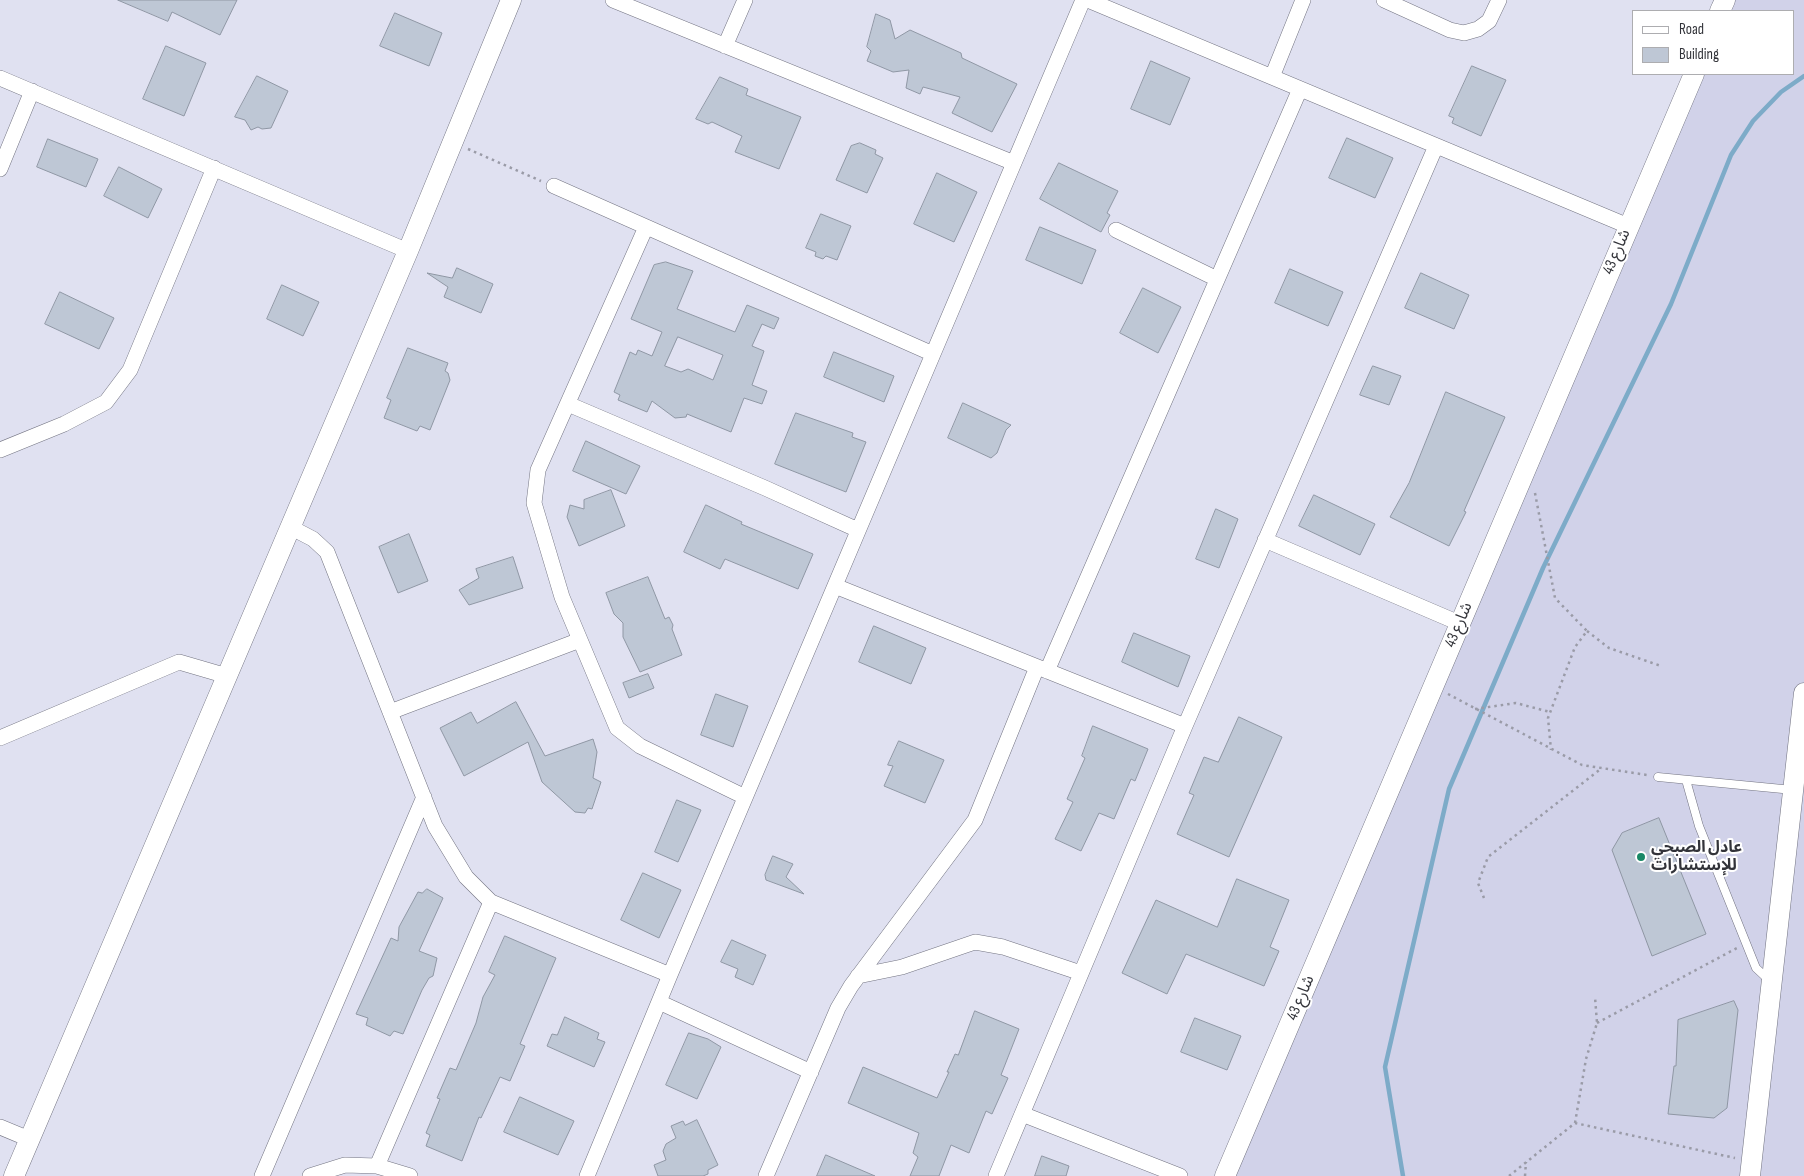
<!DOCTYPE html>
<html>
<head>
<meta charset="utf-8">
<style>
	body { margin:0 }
	#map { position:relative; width:1804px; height:1176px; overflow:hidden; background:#e0e1f1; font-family:"Sofia Sans Condensed",sans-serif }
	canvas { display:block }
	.legend { position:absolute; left:1632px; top:10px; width:162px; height:65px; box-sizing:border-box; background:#fff; border:1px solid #adadb0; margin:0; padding:6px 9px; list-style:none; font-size:15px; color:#323339 }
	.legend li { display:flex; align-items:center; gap:10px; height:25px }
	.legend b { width:25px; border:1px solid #adadb0 }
</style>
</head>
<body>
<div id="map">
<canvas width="1804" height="1176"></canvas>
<ul class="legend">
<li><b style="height:6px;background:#fff"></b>Road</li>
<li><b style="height:14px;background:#bec7d5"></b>Building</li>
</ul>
</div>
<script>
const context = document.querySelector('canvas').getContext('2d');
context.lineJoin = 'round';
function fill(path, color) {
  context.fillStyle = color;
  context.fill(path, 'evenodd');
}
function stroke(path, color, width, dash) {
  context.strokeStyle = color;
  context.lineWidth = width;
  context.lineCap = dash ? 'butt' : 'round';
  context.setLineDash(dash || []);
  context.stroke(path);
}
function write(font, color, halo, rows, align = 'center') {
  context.font = font + ' "Sofia Sans Condensed","Noto Sans Arabic",sans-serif';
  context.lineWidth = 4;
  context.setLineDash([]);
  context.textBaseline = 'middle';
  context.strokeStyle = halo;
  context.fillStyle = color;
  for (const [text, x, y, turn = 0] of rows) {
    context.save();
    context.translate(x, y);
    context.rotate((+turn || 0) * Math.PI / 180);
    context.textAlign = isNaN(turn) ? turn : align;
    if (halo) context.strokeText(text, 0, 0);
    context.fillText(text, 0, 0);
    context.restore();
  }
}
const built = new Path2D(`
	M1725,0H1804V1176H1225L1694,74H1793V11H1720Z`);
const stream = new Path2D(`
	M1403,1176L1385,1067L1449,789L1543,568L1671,304L1731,155L1753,121L1781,92L1804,76`);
const building = new Path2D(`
	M118,0H237L220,35L172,12L168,21Z
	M395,13L442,33L429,66L380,46Z
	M876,14L890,20L895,39L910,30L961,53L962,58L1017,84L992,132L952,113L960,97L923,87L920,94L906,88L909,70L893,72L867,61L871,51L867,47Z
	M166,46L206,63L184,116L143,99Z
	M1151,61L1190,78L1170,125L1131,109Z
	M1472,66L1506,80L1481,136L1452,123L1454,118L1449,116Z
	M257,76L288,91L271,128L262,129L258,127L251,130L245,120L235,117Z
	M720,77L748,89L746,95L801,117L779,169L735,152L742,136L712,122L708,124L696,119Z
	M1347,138L1393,158L1375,198L1329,178Z
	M48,139L98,159L86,187L37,167Z
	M860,143L876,150L875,154L883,158L867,193L836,180L851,146Z
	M1059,163L1118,191L1107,213L1110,215L1101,232L1040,199Z
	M119,167L162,189L148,218L104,196Z
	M937,173L977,192L954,242L914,224Z
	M821,214L851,226L837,260L826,256L823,259L815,256L816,252L806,248Z
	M1040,227L1096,250L1082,284L1026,260Z
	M666,262L693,271L677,309L735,332L747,305L779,318L774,329L762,324L752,346L764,351L752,385L767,391L762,404L744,398L731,432L687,414L686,417L675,418L652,401L647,412L618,400L620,395L614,392L630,352L636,355L638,350L652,356L662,332L631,319L654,265ZM678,337L723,355L713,380L688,369L681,372L665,366Z
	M457,268L493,284L481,313L444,297L448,287L427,273L452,278Z
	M1290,269L1343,292L1328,326L1275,303Z
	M1421,273L1469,295L1454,329L1405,308Z
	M282,285L319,302L303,336L267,319Z
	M1143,288L1181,307L1158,353L1120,333Z
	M60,292L114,318L99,349L45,324Z
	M408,348L448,363L445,371L448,373L450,380L430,430L420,426L417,431L384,418L391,400L387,398Z
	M834,352L894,376L884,402L824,377Z
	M1373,366L1401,376L1389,405L1360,395Z
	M1446,392L1505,417L1464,511L1466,512L1449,546L1390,517L1409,483Z
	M963,403L1011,425L1006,430L997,453L991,458L948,438Z
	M796,413L853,433L852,437L866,442L846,492L775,464Z
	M586,441L640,466L626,494L573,471Z
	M611,490L625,526L579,546L567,517L570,505L584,509V500Z
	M1314,495L1375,524L1360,555L1299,526Z
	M706,505L742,522L741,524L813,554L798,589L725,559L720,569L684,552Z
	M1216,509L1238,519L1219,568L1196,559Z
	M409,534L428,581L398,593L379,547Z
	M513,557L523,588L469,605L459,590L479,578L476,569Z
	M648,577L665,619L669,617L673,625L672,629L682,655L640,672L623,637V623L614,614L606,593Z
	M874,626L926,648L911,684L859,662Z
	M1134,633L1190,656L1178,687L1122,662Z
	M648,674L654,688L629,698L623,683Z
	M716,694L748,706L733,747L701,735Z
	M516,702L545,756L593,739L597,752L593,778L601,782L592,809L588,808L585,813L575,812L542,782L528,742L464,776L440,728L471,712L477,723Z
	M1239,717L1282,737L1229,857L1177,834L1194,795L1189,793L1204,757L1218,762Z
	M1093,726L1148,749L1135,781L1131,779L1114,819L1099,813L1081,851L1055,839L1073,802L1067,799L1085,758L1082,756Z
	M899,741L944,760L925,803L884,786L893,766L888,765Z
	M677,800L701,810L678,862L655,852Z
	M1659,818L1706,934L1652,956L1612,850L1622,833Z
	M773,856L793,864L786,877L804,894L766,880L765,875Z
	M643,873L681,890L659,938L621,920Z
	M1237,879L1289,900L1270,947L1279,951L1264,986L1186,954L1167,994L1122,973L1156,900L1217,927Z
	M427,889L443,898L419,951L437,958L433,976L429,978L422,990L403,1034L394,1031L390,1036L366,1025L368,1018L356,1014L391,938L398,941L399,927L418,892L422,893Z
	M505,936L556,958L520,1044L525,1046L510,1081L500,1077L481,1118L479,1117L462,1161L426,1146L430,1135L426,1133L440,1099L437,1098L450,1068L456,1070L476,1023L483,997L495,975L489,972Z
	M732,940L766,955L753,985L735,977L738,969L721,962Z
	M1734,1001L1738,1010L1727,1108L1714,1118L1668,1114L1674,1066H1676L1678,1020Z
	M975,1011L1019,1029L1001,1075L1008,1078L992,1114L986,1111L969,1153L951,1145L939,1176H910L918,1157L913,1153L919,1133L848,1103L863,1067L937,1098L949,1072H947L955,1054L958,1055Z
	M565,1017L599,1033L597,1039L605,1042L594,1067L547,1046L552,1034L557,1035Z
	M1195,1018L1241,1036L1227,1070L1181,1052Z
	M689,1033L708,1039L721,1047L697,1099L666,1085Z
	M520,1097L574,1121L558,1155L504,1132Z
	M697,1120L718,1165L708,1170V1174L703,1176H658L654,1165L666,1160L663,1151L666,1144L676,1138L671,1126L683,1121L685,1125Z
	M826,1155L875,1176H817Z
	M1042,1156L1069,1166L1066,1176H1035Z`);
const path = new Path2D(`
	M468,149L541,181
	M1535,493L1555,598L1587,631L1575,647L1548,718L1551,750
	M1587,631L1609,648L1661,666
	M1448,694L1582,765L1647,775
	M1475,709L1516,703L1550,712
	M1484,898L1478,883L1488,857L1602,768
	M1597,1023L1737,948
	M1575,1123L1586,1059L1597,1023L1595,997
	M1509,1176L1575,1123L1735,1158
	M1525,1176L1526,1162`);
const lane = new Path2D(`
	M1658,777L1793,790
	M1686,780L1699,826L1756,968L1770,981`);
const street = new Path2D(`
	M613,0L1014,163
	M1088,0L1628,226
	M1384,0L1450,30L1464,33L1478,29L1489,21L1499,0
	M725,46L745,0
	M1272,77L1303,0
	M0,78L408,251
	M0,169L32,91
	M554,186L933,354
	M646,227L538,470L534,503L562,597L617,728L640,746L745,797
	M1116,230L1217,279
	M568,404L765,488L858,530
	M0,450L64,424L106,402L130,370L214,168
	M290,527L313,539L327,552L435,826L466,877L491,902L670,975
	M1265,540L1459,623
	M835,586L1185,726
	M1047,671L1300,89
	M390,712L580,640
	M0,738L179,662L227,676
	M858,976L902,967L975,942L1003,947L1081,973
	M659,1002L811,1072
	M1022,1114L1180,1176
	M0,1127L29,1139
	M377,1166L491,902
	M262,1176L424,797
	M310,1176L345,1165L377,1166L410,1176
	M587,1176L670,975L1083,0
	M766,1176L838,1008L851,986L975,820L1037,667
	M996,1176L1185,726L1436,146`);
const secondary = new Path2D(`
	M1720,11L1725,0
	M14,1176L408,251L511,0
	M1225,1176L1694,74
	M1750,1176L1804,693`);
const markers = [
	[1641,857,5,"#198866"]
];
const streetNames = [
	["شارع 43",1617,252,-67],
	["شارع 43",1459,625,-67],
	["شارع 43",1301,998,-67]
];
const poiNames = [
	["عادل الصبحي",1651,848],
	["للإستشارات",1651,866]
];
fill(built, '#d1d2e9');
stroke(stream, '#7dabc8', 4.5);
fill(building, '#bec7d5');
stroke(building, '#8f97a4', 1);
stroke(lane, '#737482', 9);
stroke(street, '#737482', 16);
stroke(secondary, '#737482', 21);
stroke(path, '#9a9ba7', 2.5, [2.5, 4]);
stroke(lane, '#fff', 8);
stroke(street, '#fff', 15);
stroke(secondary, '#fff', 20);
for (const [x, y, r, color] of markers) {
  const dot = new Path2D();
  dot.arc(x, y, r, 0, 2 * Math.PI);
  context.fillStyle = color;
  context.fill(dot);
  stroke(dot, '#fff', 2);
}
write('16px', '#323339', '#fff', streetNames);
write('bold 16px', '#323339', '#fff', poiNames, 'left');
</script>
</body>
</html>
